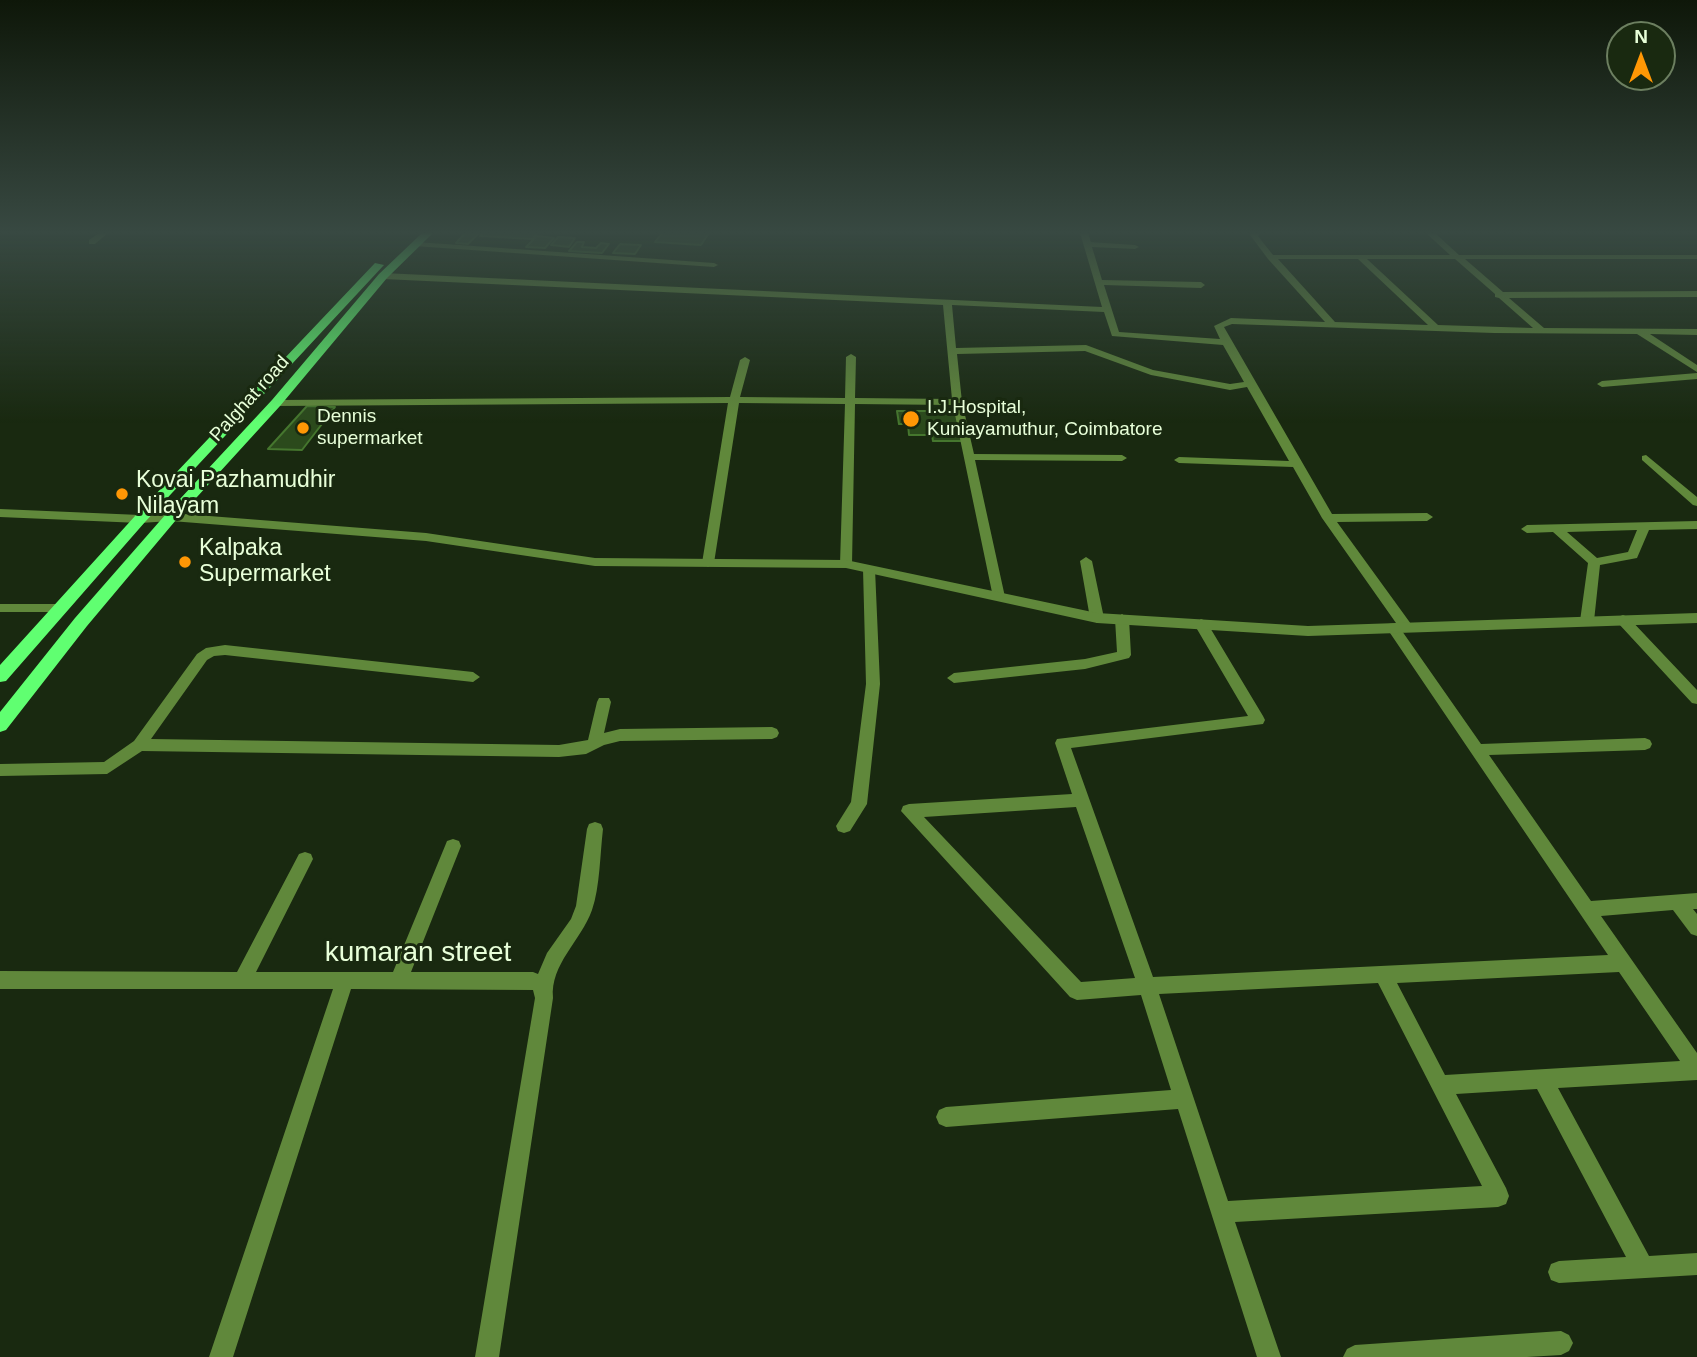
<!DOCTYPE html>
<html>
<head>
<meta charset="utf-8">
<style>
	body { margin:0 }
	#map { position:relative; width:1697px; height:1357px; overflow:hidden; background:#192910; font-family:Helvetica,sans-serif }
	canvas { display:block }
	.north { position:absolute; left:1606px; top:21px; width:70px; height:70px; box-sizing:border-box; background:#192910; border:2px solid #6c7f60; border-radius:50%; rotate:0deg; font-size:19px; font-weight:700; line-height:28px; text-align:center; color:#e8ffd9 }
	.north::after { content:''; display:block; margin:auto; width:24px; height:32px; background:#ff9705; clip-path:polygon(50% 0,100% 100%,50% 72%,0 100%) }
</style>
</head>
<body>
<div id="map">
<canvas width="1697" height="1357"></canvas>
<div class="north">N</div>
</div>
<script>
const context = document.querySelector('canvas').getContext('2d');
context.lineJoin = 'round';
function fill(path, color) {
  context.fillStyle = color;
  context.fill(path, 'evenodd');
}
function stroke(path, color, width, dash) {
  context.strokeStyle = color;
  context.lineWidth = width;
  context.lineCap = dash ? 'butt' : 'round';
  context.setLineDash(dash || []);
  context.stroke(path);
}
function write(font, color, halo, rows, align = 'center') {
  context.font = font + ' Helvetica,sans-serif';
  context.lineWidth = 6;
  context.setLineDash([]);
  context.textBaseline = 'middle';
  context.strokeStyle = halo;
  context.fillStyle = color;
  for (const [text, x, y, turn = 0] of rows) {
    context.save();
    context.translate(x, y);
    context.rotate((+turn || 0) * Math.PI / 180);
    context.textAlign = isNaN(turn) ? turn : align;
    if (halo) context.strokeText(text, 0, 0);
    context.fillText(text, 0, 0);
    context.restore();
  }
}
const building = new Path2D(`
	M465,233L478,234L468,244L456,243Z
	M483,233H537L532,239L480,236Z
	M662,233H709L701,245L655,242Z
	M537,236L554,238L545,248L526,247Z
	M558,237L575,238L569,247L551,245Z
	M577,242H584L582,247L596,248L601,243L609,244L602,253L569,251Z
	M620,244L641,245L635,254L613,253Z
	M307,406L335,407L302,450L268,449Z
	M897,411H957L962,441H933L932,435H909L908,424H899Z`);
const minor = new Path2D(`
	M99,233H108L95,244H89V240Z
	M1080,233H1088L1091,242L1135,245L1139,247L1135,249L1092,247L1102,280L1201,282L1205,285L1201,288L1104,285L1119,332L1220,339L1214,326L1231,318L1325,322L1268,259L1250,235L1251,233H1261L1258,236L1273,255H1450L1426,233H1435L1459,255H1697V259H1465L1503,292L1697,291V297L1509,298L1544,328L1697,329V335L1650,334L1697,365V372L1637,334L1494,333L1232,324L1224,327L1332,514L1427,513L1433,517L1427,521L1337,522L1411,624L1413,627L1411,630L1402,631L1481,744L1645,738L1650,740L1652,744L1650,748L1645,750L1489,755L1591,901L1697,893V909H1693L1697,914V936L1691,934L1673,910L1601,916L1697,1053V1080L1558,1088L1649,1256L1697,1253V1275L1559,1283L1551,1280L1548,1272L1551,1264L1559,1261L1626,1257L1537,1089L1456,1094L1506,1188L1509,1196L1506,1204L1498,1207L1235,1222L1281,1357H1257L1178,1109L946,1127L939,1124L936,1117L939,1110L946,1107L1171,1090L1141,995L1077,1000L1070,997L901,811L903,806L909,804L1072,794L1055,743L1057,739L1248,716L1194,624L1201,619L1206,621L1263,716L1265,720L1263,724L1071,748L1153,977L1608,955L1388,630L1386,627L1388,624L1396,623L1322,518L1293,467L1179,463L1174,460L1179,457L1289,461L1247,387L1230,390L1151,375L1085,351L957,354L962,402L974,454L1122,455L1127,458L1122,461L975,460L1005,597L999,601L993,597L953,405L855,404L852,564L846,568L840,564L845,404L739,403L714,563L708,567L702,563L728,403L276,406L271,403L276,400L730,397L740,360L745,357L750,360L740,397L845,398L846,357L851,354L856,357L855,398L952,399L943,305L383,279L379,276L383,273L1102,307ZM1278,259H1358L1428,325L1335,322ZM1367,259H1455L1495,294V297L1499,298L1533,328L1438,325ZM952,305L1104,312L1112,336L1223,345L1244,382L1230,384L1153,370L1086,345L956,348ZM1076,807L1135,978L1081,982L924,817ZM1619,972L1680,1061L1445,1075L1397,983ZM1378,983L1482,1186L1228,1201L1159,994Z
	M417,242L714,263L718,265L714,267L414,246V242Z
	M1697,373V379L1602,387L1597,384L1602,381Z
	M1646,455L1697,497V506L1693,505L1642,460V456Z
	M0,509L140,515L146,519L140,523L0,517Z
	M1697,521V529L1649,530L1637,558L1600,565L1594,621L1587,626L1580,621L1588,563L1553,532L1527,533L1521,529L1527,525ZM1637,530L1628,552L1597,558L1567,532Z
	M1086,557L1092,561L1104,618L1097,623L1090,618L1080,561Z
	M869,565L875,569L880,684L867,804L850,831L844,833L838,831L836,826L851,802L866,684L863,569Z
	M0,604H60L67,608L60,612H0Z
	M1122,614L1129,619L1131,655L1129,658L1085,669L954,683L947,678L954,673L1085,659L1117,652L1115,619Z
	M1623,615L1628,617L1697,690V704L1692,703L1618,623L1616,620L1618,617Z
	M225,645L473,672L480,677L473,682L225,655L214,656L207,660L151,739L559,745L588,740L597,702L599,698H609L611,702L604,733L620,729L772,727L777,729L779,733L777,737L772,739L620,741L604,745L586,754L559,757L142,751L107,774L0,776V764L104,762L134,741L197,654L206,648Z
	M595,822L601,824L603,829C600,854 600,887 592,910C581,941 550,964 553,998L499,1357H475L535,998L533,990L351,989L233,1357H209L333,989H0V971L237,972L299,854L305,852L311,854L313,859L256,972H393L445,846L447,841L453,839L459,841L461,846L411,972H533L538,974L547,953L571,919L576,906L587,829L589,824Z
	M1561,1331L1569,1335L1573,1343L1569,1351L1561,1355L1527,1357H1343L1347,1349L1355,1345Z`);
const tertiary = new Path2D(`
	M171,513L426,533L595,558L846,560L1097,613L1308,626L1697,613V623L1308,636L1097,623L846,568L595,566L426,541L171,521L140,523L134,519L140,515Z`);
const primary = new Path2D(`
	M422,233H433L387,278L280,406L176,520L87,626L6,730L0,732V712L75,618L166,514L272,400L379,274Z
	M375,263L384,265L145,522L6,681L0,682V665L135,516Z`);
const markers = [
	[911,419,9,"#ff9705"],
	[303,428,7,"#ff9705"],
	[122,494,7,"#ff9705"],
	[185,562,7,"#ff9705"]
];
const farStreetnames = [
	["Palghat road",250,399,-48]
];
const farPoinames = [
	["I.J.Hospital,",927,408],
	["Kuniayamuthur, Coimbatore",927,430],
	["Dennis",317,417],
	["supermarket",317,439]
];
const poiNames = [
	["Kovai Pazhamudhir",136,481],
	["Nilayam",136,507],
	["Kalpaka",199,549],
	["Supermarket",199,575]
];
const nearStreetnames = [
	["kumaran street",418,953]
];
fill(building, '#2b4a1c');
stroke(building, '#45762e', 2);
fill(minor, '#60883b');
fill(tertiary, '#60883b');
fill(primary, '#60ff71');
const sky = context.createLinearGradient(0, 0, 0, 423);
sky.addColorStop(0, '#0e1709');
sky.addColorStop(0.55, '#384942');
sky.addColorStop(1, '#38494200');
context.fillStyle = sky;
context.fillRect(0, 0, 1697, 423);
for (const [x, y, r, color] of markers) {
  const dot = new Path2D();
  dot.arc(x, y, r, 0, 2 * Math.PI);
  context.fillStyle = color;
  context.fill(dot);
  stroke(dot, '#192910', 2.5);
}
write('19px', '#e8ffd9', '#192910', farStreetnames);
write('19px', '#e8ffd9', '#192910', farPoinames, 'left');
write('23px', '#e8ffd9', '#192910', poiNames, 'left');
write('28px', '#e8ffd9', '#192910', nearStreetnames);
</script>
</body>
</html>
